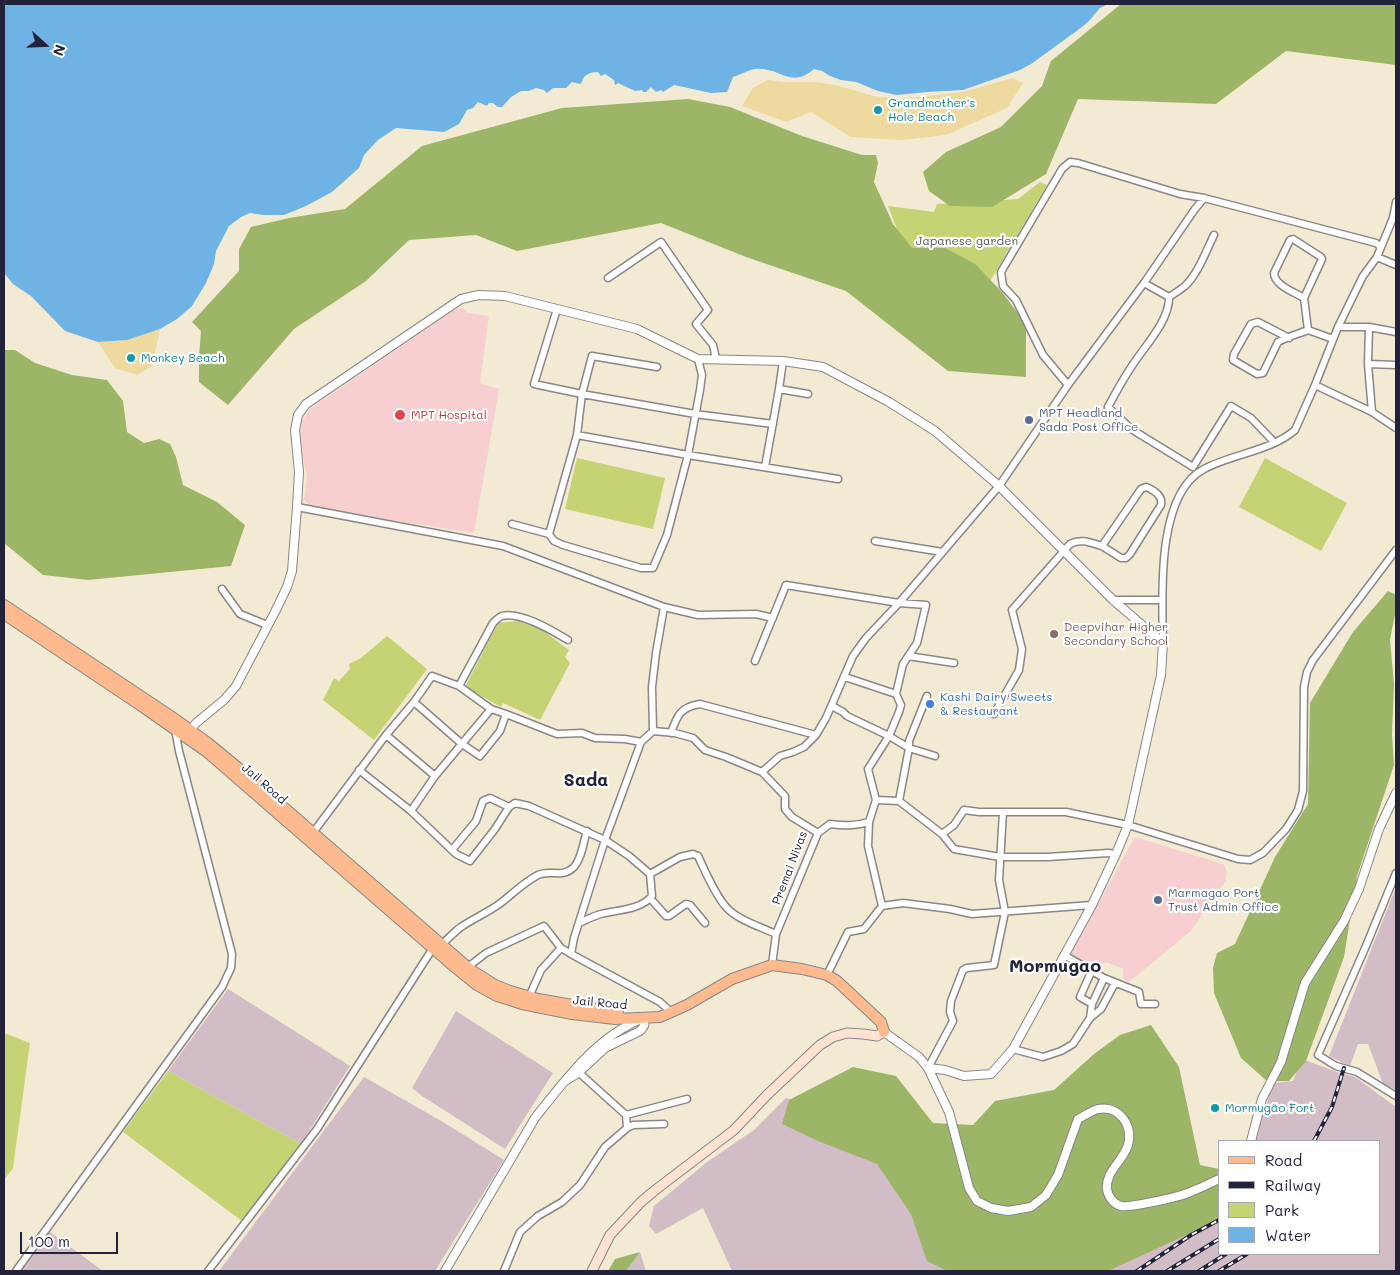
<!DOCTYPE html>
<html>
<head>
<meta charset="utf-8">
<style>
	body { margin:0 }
	#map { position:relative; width:1400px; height:1275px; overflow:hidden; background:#f3ead4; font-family:Mali,sans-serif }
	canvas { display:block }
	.frame { position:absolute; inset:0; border:5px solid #22223b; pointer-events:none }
	.legend { position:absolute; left:1218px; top:1140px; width:162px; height:115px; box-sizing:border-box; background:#fff; border:1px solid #a7a7b1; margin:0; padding:6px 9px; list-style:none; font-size:15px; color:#22223b }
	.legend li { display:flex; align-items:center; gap:10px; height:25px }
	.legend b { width:25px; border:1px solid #a7a7b1 }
	.north { position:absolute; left:20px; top:20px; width:50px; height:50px; -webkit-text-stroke:4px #fff; paint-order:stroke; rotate:110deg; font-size:14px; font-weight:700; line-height:20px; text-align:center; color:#22223b }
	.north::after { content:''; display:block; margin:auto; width:18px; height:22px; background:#22223b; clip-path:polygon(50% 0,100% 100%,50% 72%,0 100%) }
	.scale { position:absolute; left:20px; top:1232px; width:98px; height:22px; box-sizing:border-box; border:2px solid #22223b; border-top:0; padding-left:6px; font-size:15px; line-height:18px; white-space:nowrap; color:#22223b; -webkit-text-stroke:4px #fff; paint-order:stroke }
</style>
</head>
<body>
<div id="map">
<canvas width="1400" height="1275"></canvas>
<div class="frame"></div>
<ul class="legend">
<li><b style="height:6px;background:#fcba8e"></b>Road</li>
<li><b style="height:6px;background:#22223b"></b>Railway</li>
<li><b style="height:14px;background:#c5d375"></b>Park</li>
<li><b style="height:14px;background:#6fb3e5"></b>Water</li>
</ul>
<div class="north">N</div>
<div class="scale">100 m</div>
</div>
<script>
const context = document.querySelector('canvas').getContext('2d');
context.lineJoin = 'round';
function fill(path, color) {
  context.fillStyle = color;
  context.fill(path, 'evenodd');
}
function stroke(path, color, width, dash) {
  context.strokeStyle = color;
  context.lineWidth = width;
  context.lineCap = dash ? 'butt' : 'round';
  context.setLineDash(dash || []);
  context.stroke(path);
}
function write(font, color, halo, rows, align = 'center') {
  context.font = font + ' Mali,sans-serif';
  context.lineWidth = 4.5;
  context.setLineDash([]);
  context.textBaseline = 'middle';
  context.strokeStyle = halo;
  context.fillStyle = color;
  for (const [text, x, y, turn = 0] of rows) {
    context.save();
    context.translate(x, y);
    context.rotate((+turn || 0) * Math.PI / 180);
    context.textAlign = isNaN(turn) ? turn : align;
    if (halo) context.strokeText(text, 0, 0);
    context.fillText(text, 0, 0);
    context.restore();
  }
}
const built = new Path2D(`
	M457,308H463L467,313L489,316L480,383L499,389L474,533L311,507L304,500L307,477L300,441L302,421L310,409Z
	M1135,837L1223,864L1227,871L1226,880L1191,931L1129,982L1123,979V969L1106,962L1096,969L1071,953Z`);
const industrial = new Path2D(`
	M1396,887V1090L1383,1084L1368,1044H1358L1350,1066L1329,1056Z
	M228,989L350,1066L301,1144L168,1071Z
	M456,1011L553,1073L505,1149L422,1096L412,1088Z
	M1302,1059L1337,1072L1355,1077L1396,1107V1271H1105L1219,1189V1254H1379V1141H1255L1273,1083L1293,1081Z
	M364,1077L443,1122L504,1160L435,1271H219Z
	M786,1098L865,1117L985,1271H732L703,1208L656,1234L649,1226L654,1206L707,1162L754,1130Z
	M50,1232L103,1271H21Z
	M640,1252L646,1271H626Z`);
const green = new Path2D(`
	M1040,182L1047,185L986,288L911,265L888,206L934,212L937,204L1018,199Z
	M577,458L665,478L653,529L565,509Z
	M1265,458L1347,503L1321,551L1239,507Z
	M518,621L541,629L569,650L565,657L570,663L540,720L503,703L501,707L465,687L498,623Z
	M387,636L427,669L374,740L323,700L334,678L339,681L350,669L349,664L361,658Z
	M4,1033L30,1043L13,1168L4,1180Z
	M168,1071L301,1144L242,1221L123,1132Z`);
const forest = new Path2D(`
	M1121,4H1396V65L1286,51L1216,104L1078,99L1046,174L992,207L950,206L929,191L923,172L946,152L1001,127L1042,86L1051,61Z
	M688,99L730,107L802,136L862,155H876L878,163L874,182L893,224L912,248H945L975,264L1002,292L1026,324V377L948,371L846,291L746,257L661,223L517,251L476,235L409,240L366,281L294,329L228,405L199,382V357L201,331L192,322L239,271V249L251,227L289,218L345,209L422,146L562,108Z
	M4,350H15L35,363L72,375L107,380L123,401L127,432L144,443L159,439L170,444L176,457L183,485L217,502L245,525L231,566L88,580L43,575L4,543V416L5,408L4,407Z
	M1388,591L1396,595V609L1390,640L1394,684L1392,734L1394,765L1357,876L1344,957L1306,1061L1289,1081H1267L1241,1058L1214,993L1213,968L1217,953L1235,944L1275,857L1308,804L1310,703L1353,632Z
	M1151,1025L1179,1067L1200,1165L1219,1169V1220L1108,1271H947L927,1261L911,1214L877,1164L818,1141L782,1124L789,1100L853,1067L896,1076L933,1123L973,1125L995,1101L1054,1090L1094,1054L1120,1035Z
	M640,1252L626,1271H608L615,1259Z`);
const sand = new Path2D(`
	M1012,78L1023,83L1007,108L946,135L901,140L851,137L811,112L786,122L742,106L753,88L768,80L785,82H815L836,85L874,96L898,99L963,92Z
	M160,329L152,366L137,375L115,368L98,342L127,340Z`);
const water = new Path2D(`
	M4,4H1108L1100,8L1088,22L1078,30L1031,64L1020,70L963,90L927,92L897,95L878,91L856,82L841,80L830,76L822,71L814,69C790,90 780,66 755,69C748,70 740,75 733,77L727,92L711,93L674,85L663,92L661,90L656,92L651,87L646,92H643L642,90L635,91L618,83L615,85L614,80L605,74L601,76L598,72C590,72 583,75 582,82L580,84L572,82L566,88H553L547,93L544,90L536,88L529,91H521L511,97L502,107H498L493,103H489L487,106L478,102L473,108L467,110L459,124L444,132L396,128L378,140L364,155L359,168L332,192L306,206L284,215H264L250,213L241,217L229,226L216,251L214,264L206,283L192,306L177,319L160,329L127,340L98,342L65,331L31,296L13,284L4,273Z`);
const minor = new Path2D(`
	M1377,257L1396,265
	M608,278L661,242L708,310L696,324L713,345L716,359
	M1144,283L1169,297
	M1169,297C1170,321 1142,349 1130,369C1122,381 1115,394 1108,407L1131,429L1193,467L1231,406L1251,418L1274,442
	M1169,297C1174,294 1180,290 1185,286C1198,274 1206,251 1214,235
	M1304,298C1294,292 1274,285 1274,273L1290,240L1293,239L1321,257L1322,259L1304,298L1308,330
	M557,309L534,384L582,394L577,435L549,534L554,541L563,545L641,568H653L667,535L688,455L700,390L702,375L698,359
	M1338,327H1369L1396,332
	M1289,338L1258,322L1251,324L1234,354L1233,360L1257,374L1263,373L1278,342C1287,337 1298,334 1308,330L1333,339
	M783,361L779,389L808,394
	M1368,364L1396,365
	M657,367L592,356L582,394L695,414L773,424
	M1068,385L1043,355L1016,300L1003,286L1001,272L1062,169L1070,162L1078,163L1180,194L1204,198L1376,243L1381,247
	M1315,385L1372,412L1368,364L1369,327
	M1372,412L1396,428
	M577,435L688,455L838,479
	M765,467L779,389
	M297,507L503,546L664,607L698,615L756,614L773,618
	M512,524L549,534
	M875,541L942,552
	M222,589L240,614L267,625
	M1113,600H1162
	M1163,643C1162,596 1156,494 1204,469C1232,454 1271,451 1295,430L1315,385L1338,327L1363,276L1377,257L1393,218L1396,202
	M908,656L954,663
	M755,661L786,585L899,603L926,605L917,643L903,664L896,694L901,705L899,712L889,736L868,769L876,800L869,822L868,846L882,906
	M845,677L896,694
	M459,686L491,709L506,714L557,734L582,733L595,738L625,739L641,742
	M414,702L462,744L480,756L500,731L506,714
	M832,706L843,712L847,716L889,736L909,748L935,756
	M994,714L1019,670L1022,649L1012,610L1070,544C1081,538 1091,543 1102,546L1141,489L1146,487C1154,490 1163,496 1161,505L1130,554L1126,558H1121L1102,546
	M653,731L652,687L656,653L664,607
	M671,733C677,716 680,707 700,704L816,735
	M386,735L435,776
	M359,770L411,811L456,854L470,861L495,829L509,807L515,803L529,806L605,840L629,856L650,874L652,896C641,910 616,910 601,914C593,916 586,920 579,923
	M762,772L785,796V809L792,817L818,833L776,934L772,965
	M876,800L899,801L942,834L954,849L1000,857H1048L1108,853L1116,854
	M899,801L909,748V741L927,696
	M411,811L435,776L491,709
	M818,833L830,824C845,826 855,826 869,822
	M312,834L386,735L414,702L432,676L459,686L493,623C495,621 499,617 502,616C520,611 553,631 568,640
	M942,834L954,825L964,810L979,812H1066L1128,825L1238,859L1250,860L1263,853L1286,829L1298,810L1303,791L1304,687L1307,672L1313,660L1396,550
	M452,850L476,821L483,801L490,798L509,807
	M1396,873L1366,946L1318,1055L1336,1066L1357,1072L1396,1096
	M650,874L680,857L693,854L698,856C705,871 716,897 727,908C738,920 761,927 776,934
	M650,898L666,916H669L686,904L690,905L705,923
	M441,945C448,939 454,932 461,927C473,919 486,913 498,905C512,895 521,884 538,875C550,869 562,879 574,867C582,858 583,843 587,831
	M1064,955L1104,978L1139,992L1141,1004H1155
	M468,967L486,953L544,926L561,948L571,954
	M1092,970L1080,997L1092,1004
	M827,975L848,932L864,929L882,906L903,903L950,909L972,914L1092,905
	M529,997L541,970L561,948
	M672,1013L660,1002L571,954L574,938L605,840L641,742L653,731L675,733L693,738L705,750L726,757L762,772L780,756L793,752L804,747L816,735L826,718L853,656L866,638L899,603L999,486L1068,385L1144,283L1195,209L1204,198
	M1090,1018L1092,1004L1104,978
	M1013,1049L1043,1057L1061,1051L1073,1044L1090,1018L1101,1009L1115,983
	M928,1068L953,1021L950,1012L951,1001L963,970L967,968L994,965L1005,912L999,880L1003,812
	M626,1115L687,1099
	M627,1128L633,1125L664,1124
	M16,1271L222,987L231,968L232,954L179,751L175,729
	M208,1271L317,1129L433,948
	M504,1271L520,1232L538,1216L562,1202L580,1185L605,1147L627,1128L626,1115L576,1070`);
const tertiary = new Path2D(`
	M188,733L196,723L224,700L236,686L275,612L287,587L292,571L297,507L299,472L295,430L298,415L306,404L461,299L479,295L505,296L637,329L698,359L783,361L823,367L889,402L935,431L999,486L1113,600L1163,643L1161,675L1128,825L1116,854L1092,905L1013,1049L991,1074L964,1076L945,1070L928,1068
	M884,1032L919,1057L928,1068L949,1112L969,1188L977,1201L991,1208L1008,1211L1031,1207L1046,1195L1058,1175L1078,1119C1084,1116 1091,1111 1098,1109C1120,1105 1133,1126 1128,1145C1123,1161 1105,1172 1107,1189C1108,1196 1113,1204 1121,1206C1129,1208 1178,1197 1188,1193C1198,1189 1209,1184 1219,1179
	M1251,1141L1262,1099L1281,1062L1305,983L1344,921L1359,889L1379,829L1396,793
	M445,1271L535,1118C565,1080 598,1035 644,1018C645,1024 645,1026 640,1031L605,1048L578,1073L565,1081`);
const secondary = new Path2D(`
	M592,1271L610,1235L641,1202L654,1191L734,1130L767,1095L820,1045L833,1037L847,1033L863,1034L877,1036L884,1032`);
const primary = new Path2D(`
	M4,605L178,721L208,743L242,771L471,970L495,985L510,991L538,999L618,1013
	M4,614L143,707L207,752L451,964L477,985L497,996L510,1000L522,1004L572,1014L615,1019L660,1017L687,1005L732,979L772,965L802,969L827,975L837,981L881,1022L884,1032`);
const rail = new Path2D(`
	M1314,1141L1332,1107L1344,1068
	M1137,1271L1191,1235L1219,1220
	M1167,1271L1219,1239
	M1199,1271L1226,1254
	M1219,1271L1247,1254`);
const markers = [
	[878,110,5,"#0f9aa8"],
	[131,358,5,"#0f9aa8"],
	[400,415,6,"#e0444e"],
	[1029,420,5,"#5c6f8a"],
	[1054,634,5,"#8d6e63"],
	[930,704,5,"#3f7fe0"],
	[1158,900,5,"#5c6f8a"],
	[1215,1108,5,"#0f9aa8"]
];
const cultureNames = [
	["Grandmother's",888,103],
	["Hole Beach",888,117],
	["Monkey Beach",141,358],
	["Mormugão Fort",1225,1108]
];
const parkNames = [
	["Japanese garden",967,241]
];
const serviceNames = [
	["MPT Headland",1039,413],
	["Sada Post Office",1039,427],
	["Marmagao Port",1168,893],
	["Trust Admin Office",1168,907]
];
const healthNames = [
	["MPT Hospital",411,415]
];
const educationNames = [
	["Deepvihar Higher",1064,627],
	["Secondary School",1064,641]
];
const shopNames = [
	["Kashi Dairy Sweets",940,697],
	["& Restaurant",940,711]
];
const streetNames = [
	["Jail Road",264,784,41],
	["Premai Nivas",790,868,-69],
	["Jail Road",600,1003,5]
];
const districtNames = [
	["Sada",586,780],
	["Mormugao",1055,966]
];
fill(built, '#f7cfd1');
fill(industrial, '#d2bdc6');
fill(green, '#c5d375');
fill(forest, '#9cb566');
fill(sand, '#eeda9e');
fill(water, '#6fb3e5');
stroke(minor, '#8a8688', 9);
stroke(tertiary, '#8a8688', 10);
stroke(secondary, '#8a8688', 11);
stroke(primary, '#8a8688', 12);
stroke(minor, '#fff', 6);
stroke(tertiary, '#fff', 8);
stroke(secondary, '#fee3d2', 9);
stroke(primary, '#fcba8e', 10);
stroke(rail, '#22223b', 4);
stroke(rail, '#fff', 2, [5.5]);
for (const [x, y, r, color] of markers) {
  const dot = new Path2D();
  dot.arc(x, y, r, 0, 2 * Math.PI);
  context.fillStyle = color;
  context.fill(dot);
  stroke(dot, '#fff', 2);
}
write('12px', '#0d838f', '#fff', cultureNames, 'left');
write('12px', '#53574c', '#fff', parkNames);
write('12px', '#4e5e75', '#fff', serviceNames, 'left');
write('12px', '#be3a42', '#fff', healthNames, 'left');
write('12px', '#785e54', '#fff', educationNames, 'left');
write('12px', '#366cbe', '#fff', shopNames, 'left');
write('12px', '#22223b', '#fff', streetNames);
write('bold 18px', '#22223b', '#fff', districtNames);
</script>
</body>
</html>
